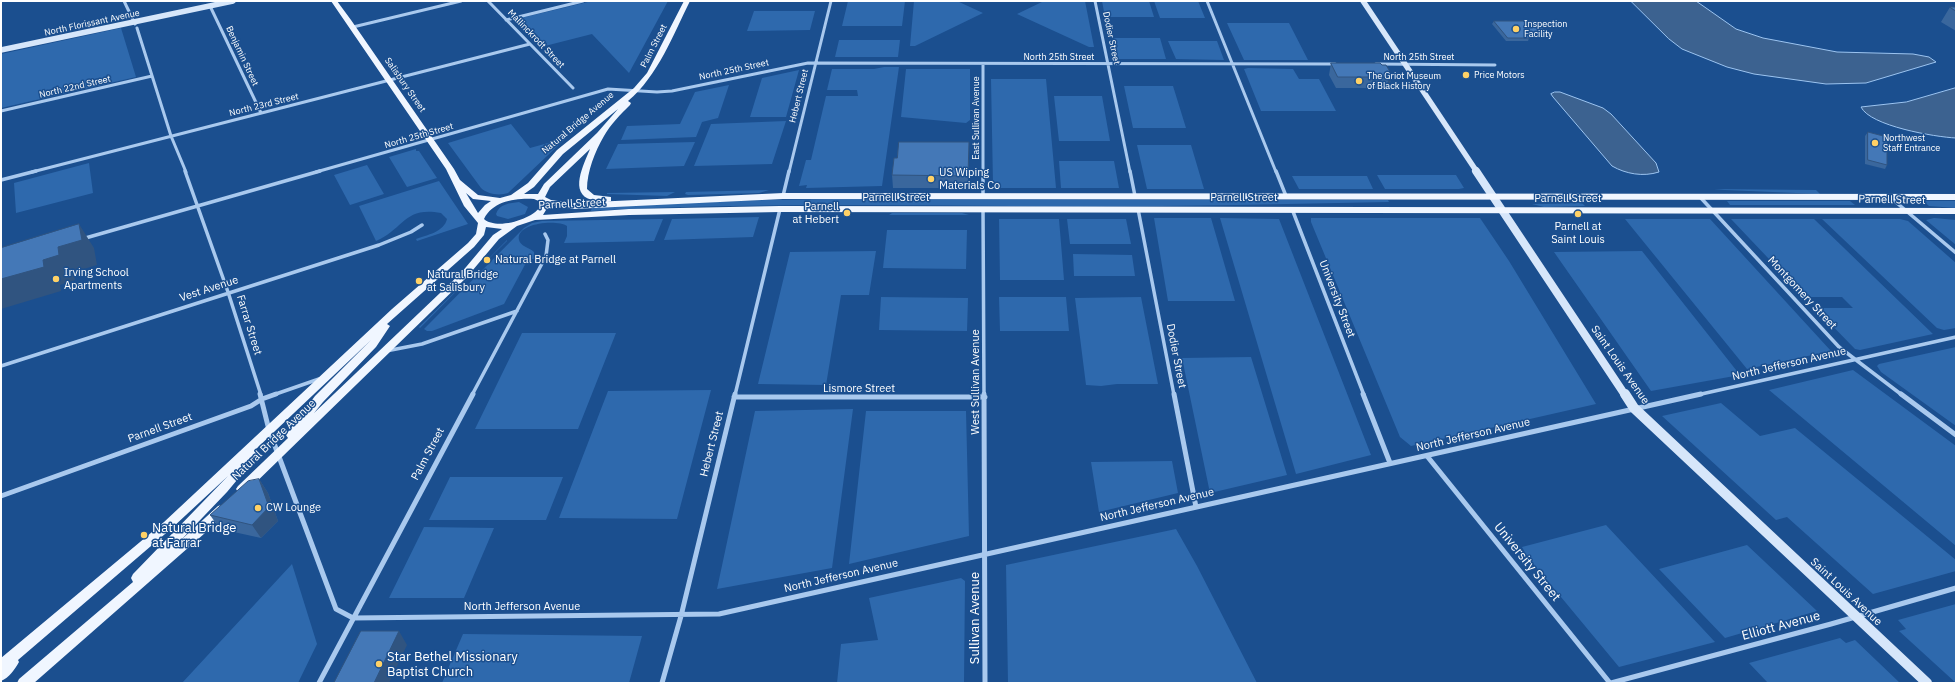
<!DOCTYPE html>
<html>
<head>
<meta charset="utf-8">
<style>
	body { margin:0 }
	#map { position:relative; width:1957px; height:684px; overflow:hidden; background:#1b4f8f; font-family:"IBM Plex Sans",sans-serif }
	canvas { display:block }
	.frame { position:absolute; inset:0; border:2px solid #fff; pointer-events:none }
</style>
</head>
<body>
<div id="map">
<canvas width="1957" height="684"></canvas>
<div class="frame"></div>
</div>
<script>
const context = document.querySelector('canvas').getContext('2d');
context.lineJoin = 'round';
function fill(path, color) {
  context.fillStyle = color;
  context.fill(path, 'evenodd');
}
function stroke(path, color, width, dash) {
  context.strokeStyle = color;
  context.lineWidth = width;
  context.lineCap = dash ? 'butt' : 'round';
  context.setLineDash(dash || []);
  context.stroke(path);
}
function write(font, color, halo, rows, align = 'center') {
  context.font = font + ' "IBM Plex Sans",sans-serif';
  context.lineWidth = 3;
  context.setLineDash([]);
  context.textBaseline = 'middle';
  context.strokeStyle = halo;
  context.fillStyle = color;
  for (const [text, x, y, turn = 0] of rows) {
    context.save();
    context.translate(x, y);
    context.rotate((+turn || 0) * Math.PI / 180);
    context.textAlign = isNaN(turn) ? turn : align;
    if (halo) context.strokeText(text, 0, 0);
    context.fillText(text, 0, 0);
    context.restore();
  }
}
const green = new Path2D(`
	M592,1H668L629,73L592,34L541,47L518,21L522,20L521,18Z
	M848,1H905L902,26H842Z
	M914,1H957L983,13L915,46H910Z
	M1044,1H1085L1094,47H1089L1017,14Z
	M1102,1H1149L1154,17H1105Z
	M1154,1H1198L1205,18H1160Z
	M754,11H815L810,30L747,31Z
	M1227,23H1289L1308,60H1244Z
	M121,28L136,77L1,108V54Z
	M1113,38H1160L1166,59H1118Z
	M839,40H900L898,57H835Z
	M1168,41H1217L1224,60L1176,59Z
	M884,67H899L882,186L806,188L807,185L799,186L806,160H811L826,96H858L857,90H827L832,69H874Z
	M1248,68L1293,69L1299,79H1319L1336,111H1261L1244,69Z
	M906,69H970V120L966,123L901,117Z
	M799,70L786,117H750L762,78Z
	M991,79H1046L1056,188H995L993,184Z
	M729,85L718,118L702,122L696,137L621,140L627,126L680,124L695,92Z
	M1124,86H1173L1186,128H1133Z
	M1054,96H1102L1110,141H1059Z
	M786,121L772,164L694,166L711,124Z
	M511,124L530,148L566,138L508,193C499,196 487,194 481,188L448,143Z
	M695,142L684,166L606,169L618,144Z
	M1137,145H1191L1204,189H1147Z
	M416,149V151H419L437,178L407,187L389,157Z
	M1059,161H1114L1119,188H1061Z
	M89,163L93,193L16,213L14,183Z
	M367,165L384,194L350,205L334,175Z
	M1377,175H1456L1464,188L1459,189H1385Z
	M1292,176H1367L1373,189H1299Z
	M439,181L468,224L417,241L416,239C427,235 444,232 447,219L441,213C404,206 404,229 376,241L359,206Z
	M1714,189L1816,190L1820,194L1725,190Z
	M769,190L759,193L688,195L685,194L686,192Z
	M675,192L667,196L607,194V193Z
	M833,199L1388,200L1389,202C1263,204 1138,208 1012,206C872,205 731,203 591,211L592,207L765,200Z
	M1727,201H1850L1855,205H1730Z
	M1923,201H1956V208L1929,206Z
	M519,202L528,207L525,214L508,219L497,216L496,214C499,204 510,203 519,202Z
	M1582,203L1585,206L1544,207L1532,204Z
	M892,213H962L969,215H889Z
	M759,217L753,237L664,240L672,219Z
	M1154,218H1211L1235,301H1168Z
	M1220,218L1279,219L1371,455L1296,474Z
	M1311,218H1480L1509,261L1596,404L1411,446L1400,437L1311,222Z
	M1934,218L1956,220V245L1926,220Z
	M663,219L654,241L564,243L567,236V226C557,219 515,223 519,240C520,246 530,248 534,252V259H528L504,304L432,331H427L424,329L524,228L532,223L542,221Z
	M999,219H1059L1064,280H1000Z
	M1067,219H1126L1131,244H1070Z
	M1625,219H1710L1831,351L1747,369Z
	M1731,219H1814L1933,334L1860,350L1855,349L1815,308H1853L1842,297H1808L1791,279L1787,278Z
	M1822,219H1900L1908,221L1956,263V328L1944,330L1937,328Z
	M887,230H967L966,269L883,268Z
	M507,240L420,328L419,327L507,241Z
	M876,251L869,295H841L826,385L758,384L790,252Z
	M1642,251L1740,375L1651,391L1554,252Z
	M1073,254L1132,255L1135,276H1074Z
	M881,297L968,298L967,331L879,330Z
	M999,297H1066L1069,331H1000Z
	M1141,297L1158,384H1117L1101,386L1086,385L1075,298Z
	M522,333H616L578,429H475Z
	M1956,347V426L1881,372L1877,366L1879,364Z
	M1251,357L1287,475L1210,493L1182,358Z
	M1853,370L1956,446V546L1769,390Z
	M711,390L677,519L559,518L608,391Z
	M1721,403L1760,436L1795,428L1956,560V571L1873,594L1787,517L1776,520L1662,416Z
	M853,409L832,568L717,589L755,411Z
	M866,411H966L969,536L849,564Z
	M1172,461L1178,493L1099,512L1091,462Z
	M450,477H563L546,520H429Z
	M1606,525L1715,642L1619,667L1527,556L1522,547Z
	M424,527L494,528L464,598H389Z
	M1176,529L1197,566L1257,683H1008L1006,565Z
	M1747,545L1817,611L1725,638L1659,569Z
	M292,564L317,644L298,683H182Z
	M961,578L965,581L964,683H837L841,644L878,640L869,598Z
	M1956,604V683L1899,631L1906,629L1898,620Z
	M463,634L642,636L629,683H442Z
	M1840,638L1846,643L1855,640L1900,683H1768L1749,663Z`);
const water = new Path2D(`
	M1631,1H1696L1736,29L1763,38L1837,52L1913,54L1929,57L1936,62L1866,83L1826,84L1754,74L1727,67L1682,49L1669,39Z
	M1956,88V138C1935,137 1870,126 1861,107L1906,102Z
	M1555,92H1560L1603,108L1611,114L1656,163L1659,172C1643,177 1626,174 1612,166L1553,97L1551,94Z`);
const streetFar2 = new Path2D(`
	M124,1L135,24
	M488,1L573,88
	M1095,1L1130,172
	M1207,1L1276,172
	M210,6L261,113
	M506,20L583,1
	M353,27L461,1
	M137,28L171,136L186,172
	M983,64V172
	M1376,64L1495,65
	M1,111L152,76
	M32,172L530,44
	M316,172L608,89L657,92L672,91L808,63L1335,64
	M789,172L831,1`);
const streetFar1 = new Path2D(`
	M185,171L228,292L261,395
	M983,171V196
	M1130,171L1135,196
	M1276,171L1286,196
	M1,180L36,171
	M783,196L789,171
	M1700,197L1839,347L1902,395
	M1891,198L1956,253
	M983,209L984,395
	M1138,209L1174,395
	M1292,209L1364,395
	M82,239L320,171
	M386,351L422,344L517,311
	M1,366L379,245L411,232L422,225
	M273,395L319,379
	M472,395L546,256L548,240L545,234
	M735,395L780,209
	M1697,395L1956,337`);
const street = new Path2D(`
	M260,394L269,430L336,609L353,618L719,614L1701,394
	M984,394L985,683
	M1174,394L1196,507
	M1363,394L1390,463
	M1901,394L1956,435
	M734,397H985
	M1427,456L1610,683
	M1,496L251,406L262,399L276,394
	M319,683L473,394
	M662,683L681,616L735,394
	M1611,683L1831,624L1956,588`);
const secondaryFar2 = new Path2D(`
	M1363,1L1477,172
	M1,50L233,1`);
const secondaryFar1 = new Path2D(`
	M1476,171L1625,395`);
const secondary = new Path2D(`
	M1625,394L1634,408L1927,683`);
const primary = new Path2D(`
	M331,1H337L351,20L454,169L460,180L478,195L500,198L511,195L528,183L557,150L634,88L647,73L684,1H690C673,35 658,76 628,101L631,103L630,105C621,114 610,125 604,136C595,151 587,172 587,189L594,195L611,197V201C605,202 598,201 592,200C568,194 584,164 590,149L550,187L545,197L551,200L573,203L783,193L1956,194V200L783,199L573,209L549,205L543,215L629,209L780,206L1956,208V214L780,212L629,215L535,220L517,226L499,239L467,277L246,492L242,493L238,492L236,489L238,486L288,438L286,435L288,432L315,396L371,340L255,450L259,453L257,456L227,492L181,540L218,506L222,505L226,506L228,509L226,512L205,533L34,683H17L19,679L133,582L131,578L133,574L228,476L172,528L18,660L19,662C15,669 9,678 1,681V658L164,522L392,309L468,243L476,234L478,223L464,206L446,169ZM618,109L597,133L544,184L538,194H524L534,187L563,154ZM466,193L473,199L491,201L485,205L478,213ZM534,199L541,202L540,207C531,220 496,230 484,219C493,201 515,198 534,199ZM486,227L502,229L493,235L461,273L314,413L323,402L376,347L390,326L387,324L474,247L484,235Z`);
const wall = new Path2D(`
	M1950,7H1956V31L1941,22Z
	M1494,21L1548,34L1546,38H1529L1528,41H1506L1492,24Z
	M1331,63L1382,65L1392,75L1389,86H1387L1386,88H1336L1329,75Z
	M1868,132L1887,165L1885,169L1865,164V136Z
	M969,142L968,188H893L892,175L897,158Z
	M259,479L268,493L278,521L261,538L220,529L210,515Z`);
const shadedWall = new Path2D(`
	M1388,75H1392L1389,86H1387L1389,77Z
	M79,224L94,248L97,265L74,272L75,280L60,285L61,291L1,309V279L58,247Z
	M259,479L268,493L278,521L261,538L252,525Z
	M399,631L407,645L389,683H374Z`);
const building = new Path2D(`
	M1950,7H1956V11Z
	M1494,21H1536L1548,34H1526L1530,38H1508Z
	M1331,63H1380L1382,65H1386L1392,75H1388L1389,77H1338Z
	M1868,132L1887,137V165L1868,160Z
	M899,142H969L968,176L892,175L894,158H897Z
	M79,224L82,240L58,247L59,255L43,260L44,267L1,279V248Z
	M259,479L269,507L252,525L210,515L248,481Z
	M361,631H399L374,683H334Z`);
const markers = [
	[1516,29,4,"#ffd166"],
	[1466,75,4,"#ffd166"],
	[1359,81,4,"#ffd166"],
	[1875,143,4,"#ffd166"],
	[931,179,4,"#ffd166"],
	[847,213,4,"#ffd166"],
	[1578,214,4,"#ffd166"],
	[487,260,4,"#ffd166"],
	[56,279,4,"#ffd166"],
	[419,281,4,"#ffd166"],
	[258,508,4,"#ffd166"],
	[144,535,4,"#ffd166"],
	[379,664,4,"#ffd166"]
];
const farStreetnames = [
	["North Florissant Avenue",92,23,-12],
	["Dodier Street",1111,38,78],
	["Mallinckrodt Street",536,39,46],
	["Palm Street",654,46,-63],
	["Benjamin Street",242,56,65],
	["North 25th Street",1059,57],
	["North 25th Street",1419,57],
	["North 25th Street",734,70,-12],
	["Salisbury Street",405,85,55],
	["North 22nd Street",75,87,-13],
	["Hebert Street",799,96,-76],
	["North 23rd Street",264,105,-14],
	["East Sullivan Avenue",976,118,-90],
	["Natural Bridge Avenue",578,123,-40],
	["North 25th Street",419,136,-16]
];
const farPoinames = [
	["Inspection",1524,24],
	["Facility",1524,34],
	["Price Motors",1474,75],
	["The Griot Museum",1367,76],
	["of Black History",1367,86],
	["Northwest",1883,138],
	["Staff Entrance",1883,148]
];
const poiNames = [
	["US Wiping",939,173],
	["Materials Co",939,186],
	["Parnell",839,207,"right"],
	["at Hebert",839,220,"right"],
	["Parnell at",1578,227,"center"],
	["Saint Louis",1578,240,"center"],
	["Natural Bridge at Parnell",495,260],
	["Irving School",64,273],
	["Apartments",64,286],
	["Natural Bridge",427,275],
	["at Salisbury",427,288],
	["CW Lounge",266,508]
];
const streetNames = [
	["Parnell Street",896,198],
	["Parnell Street",1244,198],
	["Parnell Street",1568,199],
	["Parnell Street",1892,200,1],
	["Parnell Street",572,204,-3],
	["Vest Avenue",209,289,-18],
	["Montgomery Street",1802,293,47],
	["University Street",1337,299,69],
	["Farrar Street",249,325,73],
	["Dodier Street",1176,356,79],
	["North Jefferson Avenue",1789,364,-13],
	["Saint Louis Avenue",1620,365,55],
	["West Sullivan Avenue",976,382,-90],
	["Lismore Street",859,389],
	["Parnell Street",160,428,-20],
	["North Jefferson Avenue",1473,435,-13],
	["Natural Bridge Avenue",274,440,-44],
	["Hebert Street",712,444,-76],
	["Palm Street",428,454,-62],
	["North Jefferson Avenue",1157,505,-13],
	["North Jefferson Avenue",841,576,-13],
	["Saint Louis Avenue",1846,592,43],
	["North Jefferson Avenue",522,607]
];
const nearPoinames = [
	["Natural Bridge",152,528],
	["at Farrar",152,543],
	["Star Bethel Missionary",387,657],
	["Baptist Church",387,672]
];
const nearStreetnames = [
	["University Street",1527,562,51],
	["Sullivan Avenue",975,618,-90],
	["Elliott Avenue",1781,626,-15]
];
fill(green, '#2e69ad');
fill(water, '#3c6290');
stroke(water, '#9cc4f0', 1);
stroke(streetFar2, '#a9c9ee', 3);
stroke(streetFar1, '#a9c9ee', 3.5);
stroke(street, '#a9c9ee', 5);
stroke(secondaryFar2, '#d6e6fa', 5.5);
stroke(secondaryFar1, '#d6e6fa', 8);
stroke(secondary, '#d6e6fa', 10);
fill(primary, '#f0f6ff');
fill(wall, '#3a679d');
fill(shadedWall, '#305480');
fill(building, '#4478b7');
stroke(building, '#305480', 1);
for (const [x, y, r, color] of markers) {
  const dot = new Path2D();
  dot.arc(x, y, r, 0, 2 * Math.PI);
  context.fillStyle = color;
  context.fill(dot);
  stroke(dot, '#1b4f8f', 1.5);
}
write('9px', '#fff', '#1b4f8f', farStreetnames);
write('9px', '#fff', '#1b4f8f', farPoinames, 'left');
write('11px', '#fff', '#1b4f8f', poiNames, 'left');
write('11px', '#fff', '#1b4f8f', streetNames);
write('13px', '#fff', '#1b4f8f', nearPoinames, 'left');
write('13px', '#fff', '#1b4f8f', nearStreetnames);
</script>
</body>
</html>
